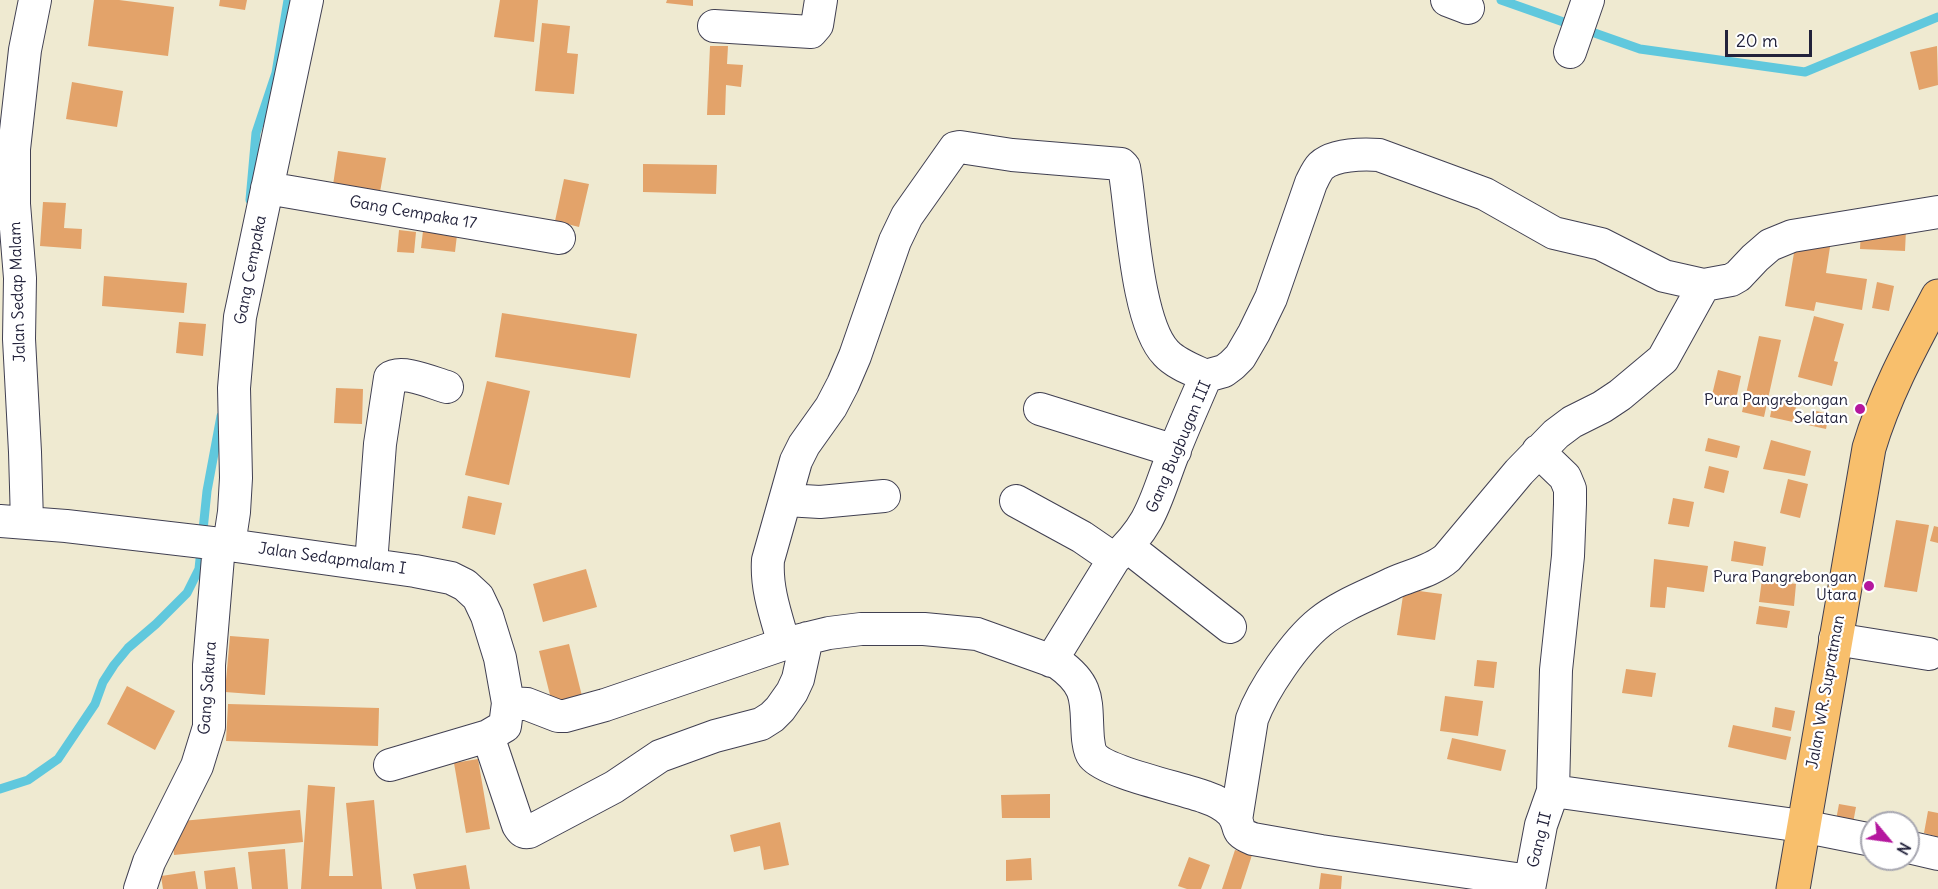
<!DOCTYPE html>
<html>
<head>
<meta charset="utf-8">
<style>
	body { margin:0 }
	#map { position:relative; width:1938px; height:889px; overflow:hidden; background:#efead1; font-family:Delius,sans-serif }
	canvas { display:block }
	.north { position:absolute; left:1860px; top:811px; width:60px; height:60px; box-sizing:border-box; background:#fff; border:2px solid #a7a7b1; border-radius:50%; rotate:119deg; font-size:16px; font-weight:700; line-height:24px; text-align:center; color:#22223b }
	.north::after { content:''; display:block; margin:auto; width:21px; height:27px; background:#b5179e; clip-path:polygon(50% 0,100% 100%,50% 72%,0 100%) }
	.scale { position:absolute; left:1725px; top:30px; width:87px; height:27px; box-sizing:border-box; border:3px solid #22223b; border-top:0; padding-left:8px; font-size:18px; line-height:21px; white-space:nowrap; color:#22223b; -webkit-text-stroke:4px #fff; paint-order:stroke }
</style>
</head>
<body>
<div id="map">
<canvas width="1938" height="889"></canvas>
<div class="north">N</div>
<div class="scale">20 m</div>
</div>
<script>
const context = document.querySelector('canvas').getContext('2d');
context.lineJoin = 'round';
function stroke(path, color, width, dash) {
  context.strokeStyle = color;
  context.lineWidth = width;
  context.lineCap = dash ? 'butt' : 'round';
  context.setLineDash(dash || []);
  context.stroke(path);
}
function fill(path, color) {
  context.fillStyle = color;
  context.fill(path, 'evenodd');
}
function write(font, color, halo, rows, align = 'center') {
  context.font = font + ' Delius,sans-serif';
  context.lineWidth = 4.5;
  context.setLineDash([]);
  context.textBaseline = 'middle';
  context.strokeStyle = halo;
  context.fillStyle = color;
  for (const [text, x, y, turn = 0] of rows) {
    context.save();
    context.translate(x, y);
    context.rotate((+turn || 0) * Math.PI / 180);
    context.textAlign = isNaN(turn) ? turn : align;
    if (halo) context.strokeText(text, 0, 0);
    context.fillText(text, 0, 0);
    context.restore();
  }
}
const stream = new Path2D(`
	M1501,0L1640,49L1805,72L1938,17
	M250,200L256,133L276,73L288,0
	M0,789L28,780L58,759L95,704L103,682L114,665L128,648L156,624L187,593L199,569L207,491L221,416`);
const building = new Path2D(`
	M94,0H119L174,7L168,56L88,46Z
	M220,0H247L245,10L219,6Z
	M500,0H538L534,42L494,37Z
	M667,0H693V6L666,3Z
	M542,23L570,26L567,53L578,54L574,94L535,91Z
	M710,46H728L727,64L743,65L741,87L726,85L725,115H707Z
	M1937,46L1938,85L1919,90L1910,52Z
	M72,82L123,91L117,127L66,119Z
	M338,151L386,158L380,192L333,185Z
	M643,164L717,165L716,194L643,192Z
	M564,179L589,184L579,227L555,221Z
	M43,202L66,203L64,228L82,229L81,249L40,246Z
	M1861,228L1906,230L1905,251L1860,249Z
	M399,230L416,232L414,253L397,252Z
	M423,231L457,235L455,252L421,248Z
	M1796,241L1830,247L1826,273L1867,279L1862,310L1816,302L1814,311L1785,306Z
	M104,276L187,283L184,313L102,306Z
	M1877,282L1894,286L1889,311L1872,308Z
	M502,313L637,334L630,378L495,357Z
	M1814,316L1844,324L1834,361L1838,362L1832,386L1798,377Z
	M179,322L206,324L203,356L176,353Z
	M1759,336L1781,340L1764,417L1742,412Z
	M1718,370L1741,376L1735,404L1711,399Z
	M487,381L530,391L509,485L465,475Z
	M336,388L363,389L362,424L334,423Z
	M1774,397L1797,402L1793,422L1770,417Z
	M1812,410L1829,414L1826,429L1808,425Z
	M1708,438L1740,446L1737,458L1705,451Z
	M1771,440L1811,451L1805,476L1763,469Z
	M1709,466L1729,471L1724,493L1704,488Z
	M1788,479L1808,484L1800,518L1780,513Z
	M468,496L502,503L495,535L462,528Z
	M1673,498L1694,502L1689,527L1668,524Z
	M1896,520L1929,525L1917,592L1884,587Z
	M1934,526L1938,527V543L1930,541Z
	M1734,541L1766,547L1763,566L1731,561Z
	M1654,559L1708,566L1704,592L1667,587L1665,608L1650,607Z
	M586,569L597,607L543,622L533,584Z
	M1762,579L1796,584L1794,606L1759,602Z
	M1404,589L1442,594L1435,640L1397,635Z
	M1759,606L1790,611L1787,628L1756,624Z
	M230,636L269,639L265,695L225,692Z
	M569,644L583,700L553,707L539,651Z
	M1477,660L1497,662L1494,688L1474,686Z
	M1626,669L1656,673L1652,697L1622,693Z
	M127,686L175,711L155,750L107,724Z
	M1445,696L1483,701L1478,736L1440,731Z
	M228,704L379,708L378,746L226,741Z
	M1775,707L1795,711L1791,731L1772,727Z
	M1733,725L1791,737L1786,760L1728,747Z
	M1452,738L1506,750L1501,771L1447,759Z
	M478,759L490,829L466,833L454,763Z
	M308,785L335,787L329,876H353L346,803L374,800L382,889H301Z
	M1050,794V818H1002L1001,795Z
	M1839,804L1856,807L1853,823L1836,820Z
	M300,810L303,842L174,855L171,822Z
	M1928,811L1938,813V837L1924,833Z
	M780,822L789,865L764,870L760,846L734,852L730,835Z
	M285,849L288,889H252L248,852Z
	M1235,850L1252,855L1241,889H1222Z
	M1189,857L1210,865L1201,889H1187L1178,886Z
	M1031,858L1032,880L1006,881V860Z
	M466,865L470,889H416L413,874Z
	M235,867L238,889H206L204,871Z
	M195,871L198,889H163L161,876Z
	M1321,873L1342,876L1341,889H1319Z`);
const minor = new Path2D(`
	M1447,0L1468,8
	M714,26L811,32L817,25L821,0
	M1570,52L1588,0
	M267,188L559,238
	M1206,376L1224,371L1232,365L1240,357L1254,333L1271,298L1311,183C1314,177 1317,170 1321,166C1334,154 1363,154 1379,155L1485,194L1554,233L1601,244L1664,276L1704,285L1731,280L1738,276L1755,258L1770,245L1792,236L1938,212
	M1040,409L1175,451
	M786,500L820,502L884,496
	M1016,501L1082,537L1114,559
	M0,521L66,526L229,545L415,571L451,578L465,585L478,597L487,616L500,658L508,703L505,726L488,736L390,765
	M27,522L25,452L19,339L20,278L14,204V149L25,50L35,0
	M229,545L234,512L236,478L234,388L240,317L307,0
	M1128,547L1230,627
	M371,564L380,444L390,378C401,369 433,383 447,387
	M1835,639L1929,654
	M784,644C776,616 766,589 768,560L796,461L804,445L831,407L843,384L855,356L895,241L907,216L955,148L960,147L1012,155L1121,164L1124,167L1125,173C1132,217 1137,323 1166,353C1176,364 1193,370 1206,376
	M1051,661L1114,559C1153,524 1155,500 1173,454C1183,428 1195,402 1206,376
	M508,703L527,704L558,716H565L605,705L784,644L829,633L861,629H924L977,634L1058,663C1092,687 1085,703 1088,739C1089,745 1089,751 1093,756C1107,773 1181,788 1205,797C1214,800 1225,805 1232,813C1243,827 1232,831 1253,839L1321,851L1530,881
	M488,736L518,825C521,830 523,833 529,832L614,787L660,756L715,736L761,724L772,717L780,709L792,692L798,679L807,638
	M1553,791L1802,826L1872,840
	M1236,820L1252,719C1263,689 1295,642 1320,622C1341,605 1369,595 1393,583C1411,575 1432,571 1447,558L1519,472L1556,434L1572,422L1602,407L1620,395L1663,359L1704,285
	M1908,847L1938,854
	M140,889L149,862L197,766L209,727V665L219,545
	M1529,889L1541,825L1553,791L1556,670L1568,556L1570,504V489L1565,477L1538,451`);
const major = new Path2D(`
	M1793,889L1869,448C1885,394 1912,345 1938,296`);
const markers = [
	[1860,409,6,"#b5179e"],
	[1869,586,6,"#b5179e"]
];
const streetNames = [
	["Gang Cempaka 17",413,213,10],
	["Gang Cempaka",251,270,-79],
	["Jalan Sedap Malam",18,292,-92],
	["Gang Bugbugan III",1179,447,-67],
	["Jalan Sedapmalam I",332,559,8],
	["Gang Sakura",208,688,-86],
	["Jalan WR. Supratman",1826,692,-80],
	["Gang II",1540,840,-76]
];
const poiNames = [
	["Pura Pangrebongan",1848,400],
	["Selatan",1848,418],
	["Pura Pangrebongan",1857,577],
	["Utara",1857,595]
];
stroke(stream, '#60c8dd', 9);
fill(building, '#e3a36a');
stroke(minor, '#414052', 34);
stroke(major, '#414052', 35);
stroke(minor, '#fff', 32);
stroke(major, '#f8bf6c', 33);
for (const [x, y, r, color] of markers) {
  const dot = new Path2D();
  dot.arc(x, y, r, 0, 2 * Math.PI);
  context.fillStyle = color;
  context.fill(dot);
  stroke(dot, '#fff', 2);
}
write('16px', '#22223b', '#fff', streetNames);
write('16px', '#22223b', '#fff', poiNames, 'right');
</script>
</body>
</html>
